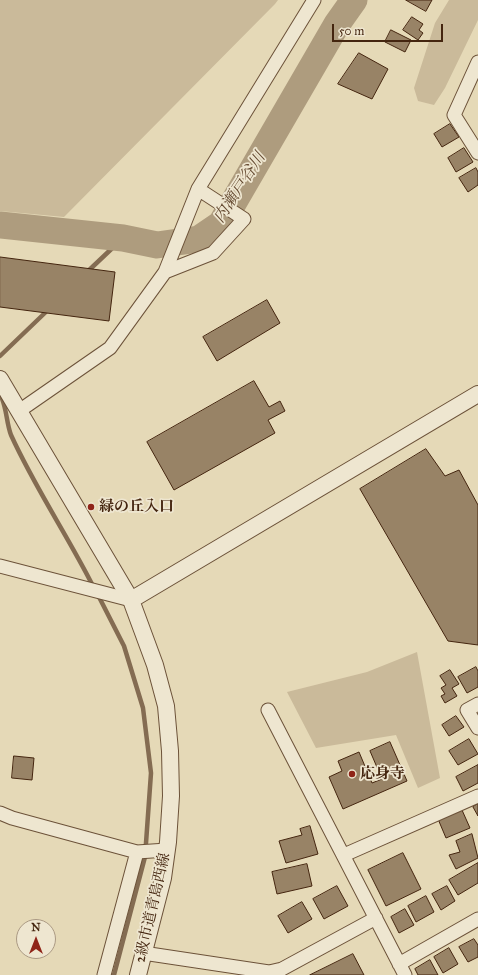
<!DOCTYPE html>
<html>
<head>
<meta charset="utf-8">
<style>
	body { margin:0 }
	#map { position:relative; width:478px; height:975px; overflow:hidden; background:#e5d9b7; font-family:"IM FELL Great Primer",serif }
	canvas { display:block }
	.north { position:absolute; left:16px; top:919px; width:40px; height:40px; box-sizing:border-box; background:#eee6d0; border:1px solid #aa9983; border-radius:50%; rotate:0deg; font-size:11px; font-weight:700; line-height:16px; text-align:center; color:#44250f }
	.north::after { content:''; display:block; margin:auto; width:14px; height:18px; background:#8f2418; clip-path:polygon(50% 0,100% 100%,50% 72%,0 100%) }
	.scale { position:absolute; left:332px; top:24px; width:111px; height:18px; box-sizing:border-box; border:2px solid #44250f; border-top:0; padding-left:5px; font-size:12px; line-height:14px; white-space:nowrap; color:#44250f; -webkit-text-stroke:3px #eee6d0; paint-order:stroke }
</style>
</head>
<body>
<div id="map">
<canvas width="478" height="975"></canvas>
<div class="north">N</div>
<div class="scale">50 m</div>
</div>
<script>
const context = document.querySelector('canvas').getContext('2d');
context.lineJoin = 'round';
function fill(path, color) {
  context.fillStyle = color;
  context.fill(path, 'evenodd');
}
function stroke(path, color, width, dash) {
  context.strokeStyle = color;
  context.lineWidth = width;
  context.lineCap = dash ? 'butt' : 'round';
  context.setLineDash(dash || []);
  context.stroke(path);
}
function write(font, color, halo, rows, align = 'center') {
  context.font = font + ' "IM FELL Great Primer","Noto Serif JP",serif';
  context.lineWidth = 3.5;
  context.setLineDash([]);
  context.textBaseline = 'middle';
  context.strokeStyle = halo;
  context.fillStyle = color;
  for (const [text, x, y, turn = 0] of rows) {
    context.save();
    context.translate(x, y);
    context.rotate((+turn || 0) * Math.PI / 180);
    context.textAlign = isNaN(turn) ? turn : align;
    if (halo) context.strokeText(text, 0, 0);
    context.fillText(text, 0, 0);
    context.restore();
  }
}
const green = new Path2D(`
	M0,0H278L275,4L64,217L0,211Z
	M449,0H478V20L445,88L434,105L418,101L414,88L435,23Z
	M417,652L440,778L418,788L396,735L316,748L287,692L367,672Z`);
const stream = new Path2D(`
	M86,273L123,238
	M0,356L49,309
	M0,394C7,407 6,422 11,435C35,488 68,536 94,588
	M98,595L124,646L143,708L151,773L145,857L114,975`);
const river = new Path2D(`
	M0,225L123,238L157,245L199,239L221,224L337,24L354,0`);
const building = new Path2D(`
	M406,0H432L426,11Z
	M412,17L423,24L419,30L423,33L418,40L403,30Z
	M391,30L411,40L405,52L385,42Z
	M359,53L388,69L372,99L338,84Z
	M450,124L459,137L442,147L434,134Z
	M464,148L473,162L456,172L448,158Z
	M476,168L478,172V185L468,192L459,178Z
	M0,257L115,272L109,321L0,307Z
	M267,300L280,323L217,361L203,337Z
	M254,381L269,407L280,401L285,411L268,420L275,433L174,490L147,442Z
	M426,449L445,476L459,470L478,505V645L448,641L360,489Z
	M476,667L478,671V687L467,693L458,677Z
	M450,670L459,684L452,688L457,696L445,703L441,696L445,694L441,688L446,685L440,676Z
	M456,716L464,727L449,736L442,725Z
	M469,739L478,754L458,765L449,751Z
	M390,742L407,781L343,809L329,777L342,771L338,761L359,752L372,783L382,779L370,751Z
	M14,756L34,758L32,780L12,778Z
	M478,765V783L463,791L456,777Z
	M478,804V816L473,807Z
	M462,810L470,828L446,838L438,819Z
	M310,826L318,854L286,863L279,841L302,835L300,829Z
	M472,834L478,858L456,869L449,855L460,852L456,841Z
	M403,853L421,889L386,906L368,870Z
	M478,863V883L458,895L449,880Z
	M307,864L312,886L277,894L272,872Z
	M337,886L348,906L324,919L313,899Z
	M447,886L455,901L441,910L432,894Z
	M426,896L434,912L416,922L408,906Z
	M302,902L312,919L288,933L278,916Z
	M405,909L414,925L399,933L391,917Z
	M474,939L478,945V957L468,962L459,947Z
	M449,948L458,964L443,973L434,957Z
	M353,954L364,975H310Z
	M430,960L438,975H418L415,969Z`);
const minor = new Path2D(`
	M478,62L454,115L478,153
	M165,272L198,189L314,0
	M19,411L110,348L165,272L213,253L244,219L198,189
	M0,566L131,600
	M478,704L467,710L478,728
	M268,710L405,975
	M0,813L12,818L137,852L167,850
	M344,855L478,796
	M143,953L269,972L282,969L376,918
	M399,964L478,919
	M104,975L137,852`);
const tertiary = new Path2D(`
	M0,379L131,600L155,665L166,706L170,751L171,796L168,842L163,878L138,975
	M131,600L478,394`);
const markers = [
	[91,507,4,"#8f2418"],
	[352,774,4,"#8f2418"]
];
const poiNames = [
	["緑の丘入口",99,507],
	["応身寺",360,774]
];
const streetNames = [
	["2級市道青島西線",153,908,-77]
];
const waterNames = [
	["内瀬戸谷川",240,188,-57]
];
fill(green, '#caba9a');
stroke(stream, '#846c52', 4.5);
stroke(river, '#ae9c7e', 27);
fill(building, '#988366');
stroke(building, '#44250f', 1);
stroke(minor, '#6c5239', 15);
stroke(tertiary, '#6c5239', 18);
stroke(minor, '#eee6d0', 13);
stroke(tertiary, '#eee6d0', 16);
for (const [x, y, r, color] of markers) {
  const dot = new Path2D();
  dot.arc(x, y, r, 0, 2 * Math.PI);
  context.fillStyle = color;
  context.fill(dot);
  stroke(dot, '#eee6d0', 1.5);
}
write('bold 15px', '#44250f', '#eee6d0', poiNames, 'left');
write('15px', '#44250f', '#eee6d0', streetNames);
write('italic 16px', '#644930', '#eee6d0', waterNames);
</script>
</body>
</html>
